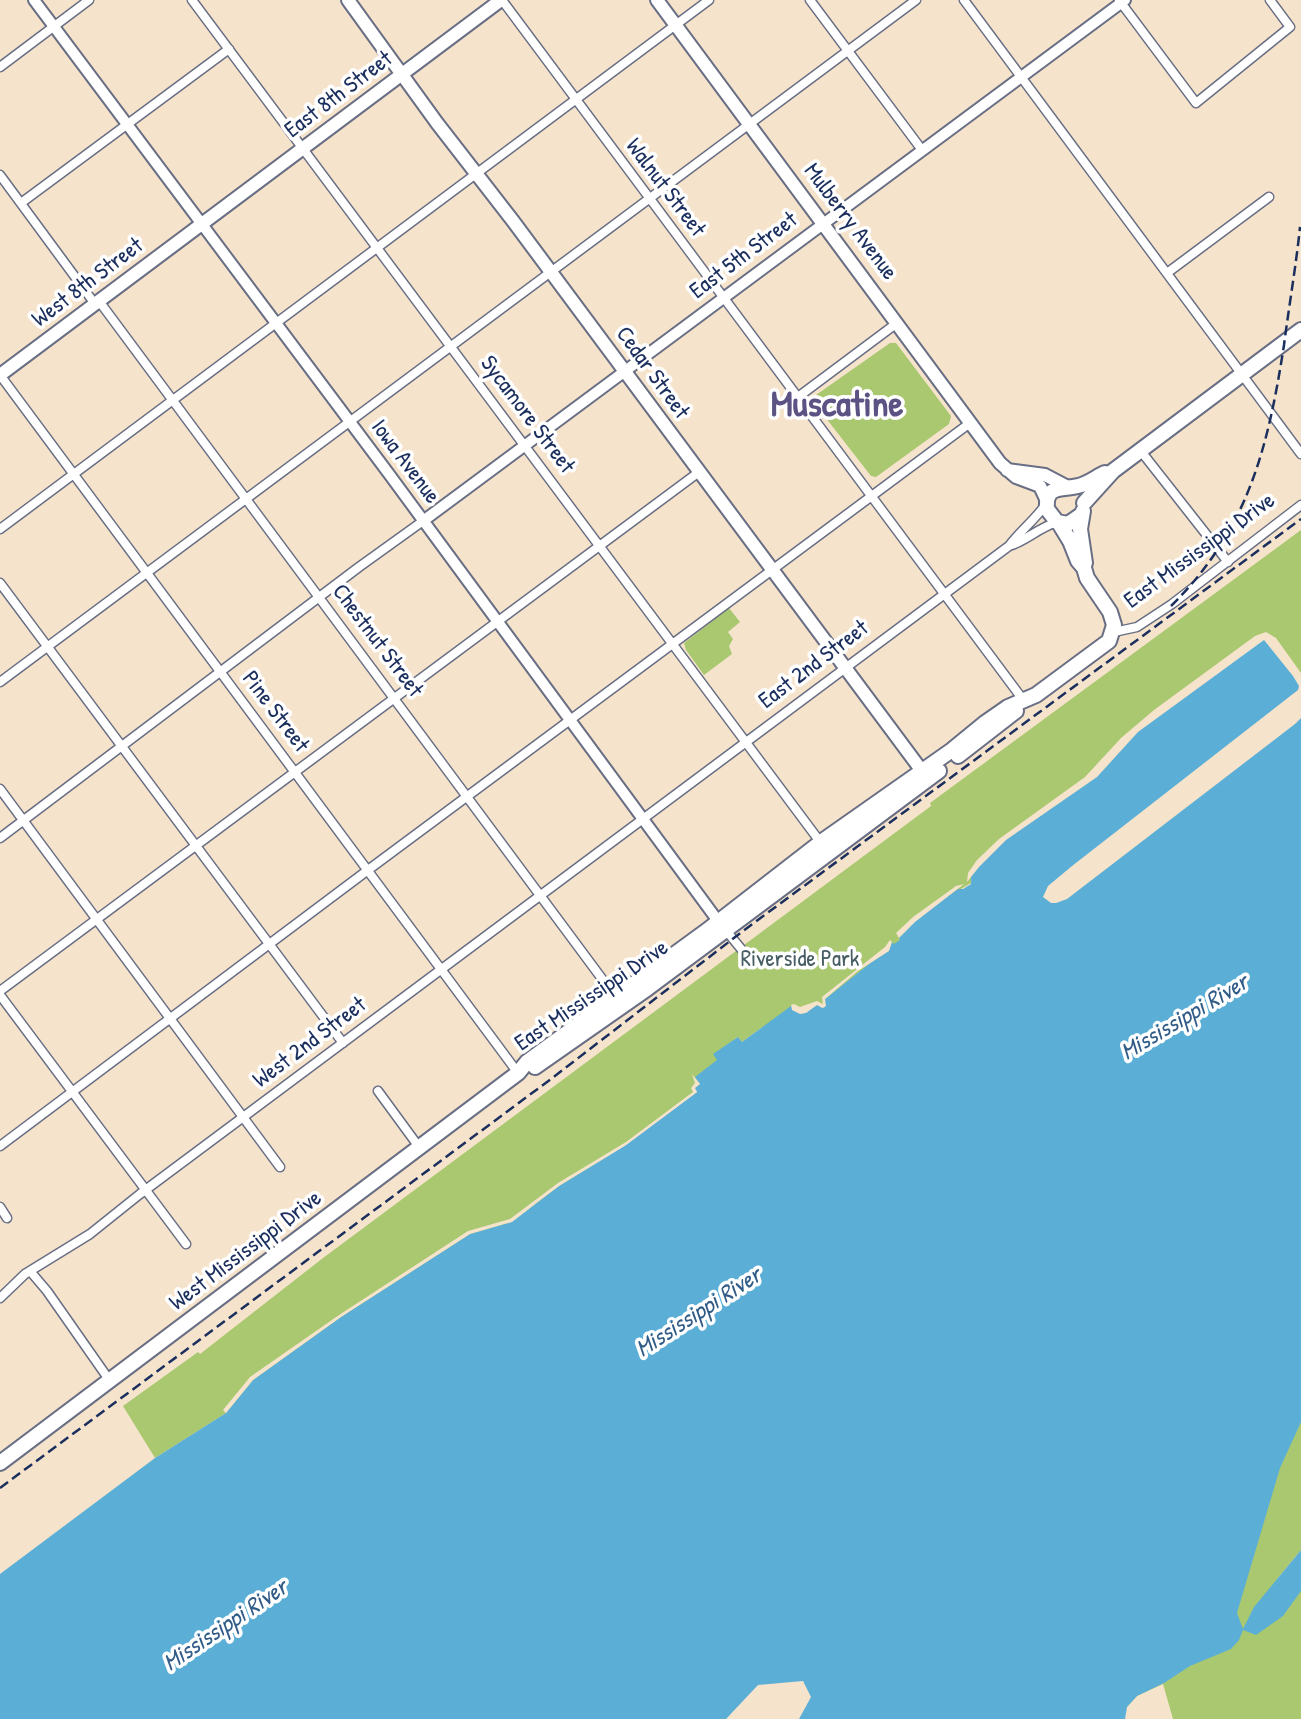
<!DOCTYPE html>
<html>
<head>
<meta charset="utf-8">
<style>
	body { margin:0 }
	canvas { display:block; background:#f6e3cb }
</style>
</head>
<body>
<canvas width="1301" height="1719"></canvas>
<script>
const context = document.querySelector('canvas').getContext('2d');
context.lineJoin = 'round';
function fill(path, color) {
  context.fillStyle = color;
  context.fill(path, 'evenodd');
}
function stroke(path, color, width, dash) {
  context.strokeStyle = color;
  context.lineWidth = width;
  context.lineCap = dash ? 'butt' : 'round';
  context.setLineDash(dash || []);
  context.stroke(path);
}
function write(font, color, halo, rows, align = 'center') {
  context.font = font + ' "Patrick Hand",sans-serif';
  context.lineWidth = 7;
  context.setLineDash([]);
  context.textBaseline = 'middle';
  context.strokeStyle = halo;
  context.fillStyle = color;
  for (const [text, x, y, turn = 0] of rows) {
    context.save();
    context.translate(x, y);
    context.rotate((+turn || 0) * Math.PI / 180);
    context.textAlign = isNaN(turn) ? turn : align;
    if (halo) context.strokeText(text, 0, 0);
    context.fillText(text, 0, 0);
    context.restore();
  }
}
const green = new Path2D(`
	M890,343H896L951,416L949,424L876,477L871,476L815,404L816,395Z
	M1301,530V678L1087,780L971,883L961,889L899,937L914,970L761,1028L742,1042L738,1037L724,1047L731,1064L644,1131L226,1413L155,1458L123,1406L198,1352L200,1354L323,1258L931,806L930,803Z
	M729,608L740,622L728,632L733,639L729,646L732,654L704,675L686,650L684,643Z
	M1301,1366V1550L1277,1579L1301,1585V1719H1173L1163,1684L1137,1696L1127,1707Z`);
const water = new Path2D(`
	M1265,635L1301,678V1422L1280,1468L1237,1613L1243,1629L1254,1607L1301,1550V1591L1283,1616L1256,1635L1243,1630L1239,1640L1231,1649L1190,1666L1164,1683L1137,1696L1127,1707L1125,1719H799L811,1697L803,1681L758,1685L726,1719H0V1574L155,1458L226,1413L253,1380L341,1317L470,1234L512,1222L559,1186L626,1145L697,1092L694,1088L700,1084L695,1077L717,1060L713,1054L738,1037L742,1042L791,1006L800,1011L818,1005L822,1008L824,1000L888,949L892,942L894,944L900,940L898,936L916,919L958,889H963L971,884V875L1001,842L1087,780L1124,740Z`);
const pier = new Path2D(`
	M1266,632L1276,638L1301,673V718L1295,724L1067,899L1056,903H1051L1043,897L1048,886L1072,866L1298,690L1299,686L1293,676L1264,640L1138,732L1097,777L1006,840L979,867L967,882L968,873L977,860L999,839L1085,777L1121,738L1154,710L1255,636Z
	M964,884L915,922L899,938L896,933L913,917L956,886Z
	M890,940L892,942L889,951L858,971L825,999L826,1006L823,1008L817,1005L806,1013L800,1014L792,1010L791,1005L794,1004L800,1007L817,1001L823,1004L822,997L885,947Z
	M692,1074L700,1084L695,1088L697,1092L626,1145L559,1186L511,1222L470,1234L341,1317L253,1380L226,1413L223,1410L250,1377L339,1315L468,1231L510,1219L558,1183L626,1142L693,1092L691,1088L695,1083Z`);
const minor = new Path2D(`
	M192,0L821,843
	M502,0L1024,701
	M810,0L922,150
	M964,0L1301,454
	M1119,0L1196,103L1290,27L1270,0
	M0,67L89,0
	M0,175L95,304
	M21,203L229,49
	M1167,273L1269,197
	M99,301L617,999
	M0,375L518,1073
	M798,397L897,323
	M1140,450L1228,562
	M0,529L709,0
	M1009,546C1020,531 1035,520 1046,504
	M0,583L343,1043
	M1114,632L1137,627L1172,604L1301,505
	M0,682L916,0
	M0,789L280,1167
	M0,838L359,567L423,521
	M724,928L742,950
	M0,991L699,472
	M0,995L186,1244
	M378,1091L419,1147
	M0,1146L368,870L970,423
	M0,1207L7,1218
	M30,1271L47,1291L110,1381
	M0,1298L25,1274L90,1234L140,1194L1009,546C1026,541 1038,528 1057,522`);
const tertiary = new Path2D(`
	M34,0L389,474L718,921
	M423,521L1125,0`);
const secondary = new Path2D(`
	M348,0L437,123L513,221L922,771
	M657,0L1000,463L1016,477L1040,486L1047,501
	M0,375L501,0
	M1007,470L1045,475L1066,486`);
const primary = new Path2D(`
	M1084,503L1113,471L1301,330
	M1083,511L1080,529L1085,563
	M1081,515L1068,524L1057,522L1047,509C1045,484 1062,490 1078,486C1088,484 1096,477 1105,473
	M958,756L1016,711
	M535,1067L648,988L939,771
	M0,1463L518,1073L527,1062L705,932L821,842L952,750L985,723L1008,707L1036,695L1109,641L1114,625L1110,612L1087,578L1084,568L1078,561L1070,541L1059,523`);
const rail = new Path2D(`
	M1171,606C1248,530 1268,448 1284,345C1289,306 1296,266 1300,227
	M0,1488L551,1079L743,931L1301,519`);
const streetNames = [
	["East 8th Street",339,95,-37],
	["Walnut Street",665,188,53],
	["Mulberry Avenue",850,222,53],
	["East 5th Street",744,256,-37],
	["West 8th Street",88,283,-37],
	["Cedar Street",652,373,54],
	["Sycamore Street",527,415,53],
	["Iowa Avenue",405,462,53],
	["East Mississippi Drive",1200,551,-36],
	["Chestnut Street",377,641,53],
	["East 2nd Street",814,665,-37],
	["Pine Street",275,712,53],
	["East Mississippi Drive",592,996,-34],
	["West 2nd Street",310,1043,-37],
	["West Mississippi Drive",246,1251,-37]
];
const parkNames = [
	["Riverside Park",800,960]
];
const waterNames = [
	["Mississippi River",1185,1018,-31],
	["Mississippi River",699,1313,-33],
	["Mississippi River",226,1626,-34]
];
const townNames = [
	["Muscatine",837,406]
];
fill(green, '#a9c870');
fill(water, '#5bafd7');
fill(pier, '#f6e3cb');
stroke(minor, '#686e84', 11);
stroke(tertiary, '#686e84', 14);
stroke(secondary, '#686e84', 16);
stroke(primary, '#686e84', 18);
stroke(minor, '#fff', 8);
stroke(tertiary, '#fff', 10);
stroke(secondary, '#fff', 12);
stroke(primary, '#fff', 14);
stroke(rail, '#1b2f5e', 2.5, [10, 5]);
write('23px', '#1b2f5e', '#fff', streetNames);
write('23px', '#465d63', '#fff', parkNames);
write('italic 24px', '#315c88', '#fff', waterNames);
write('bold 37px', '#5c5283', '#fff', townNames);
</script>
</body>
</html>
